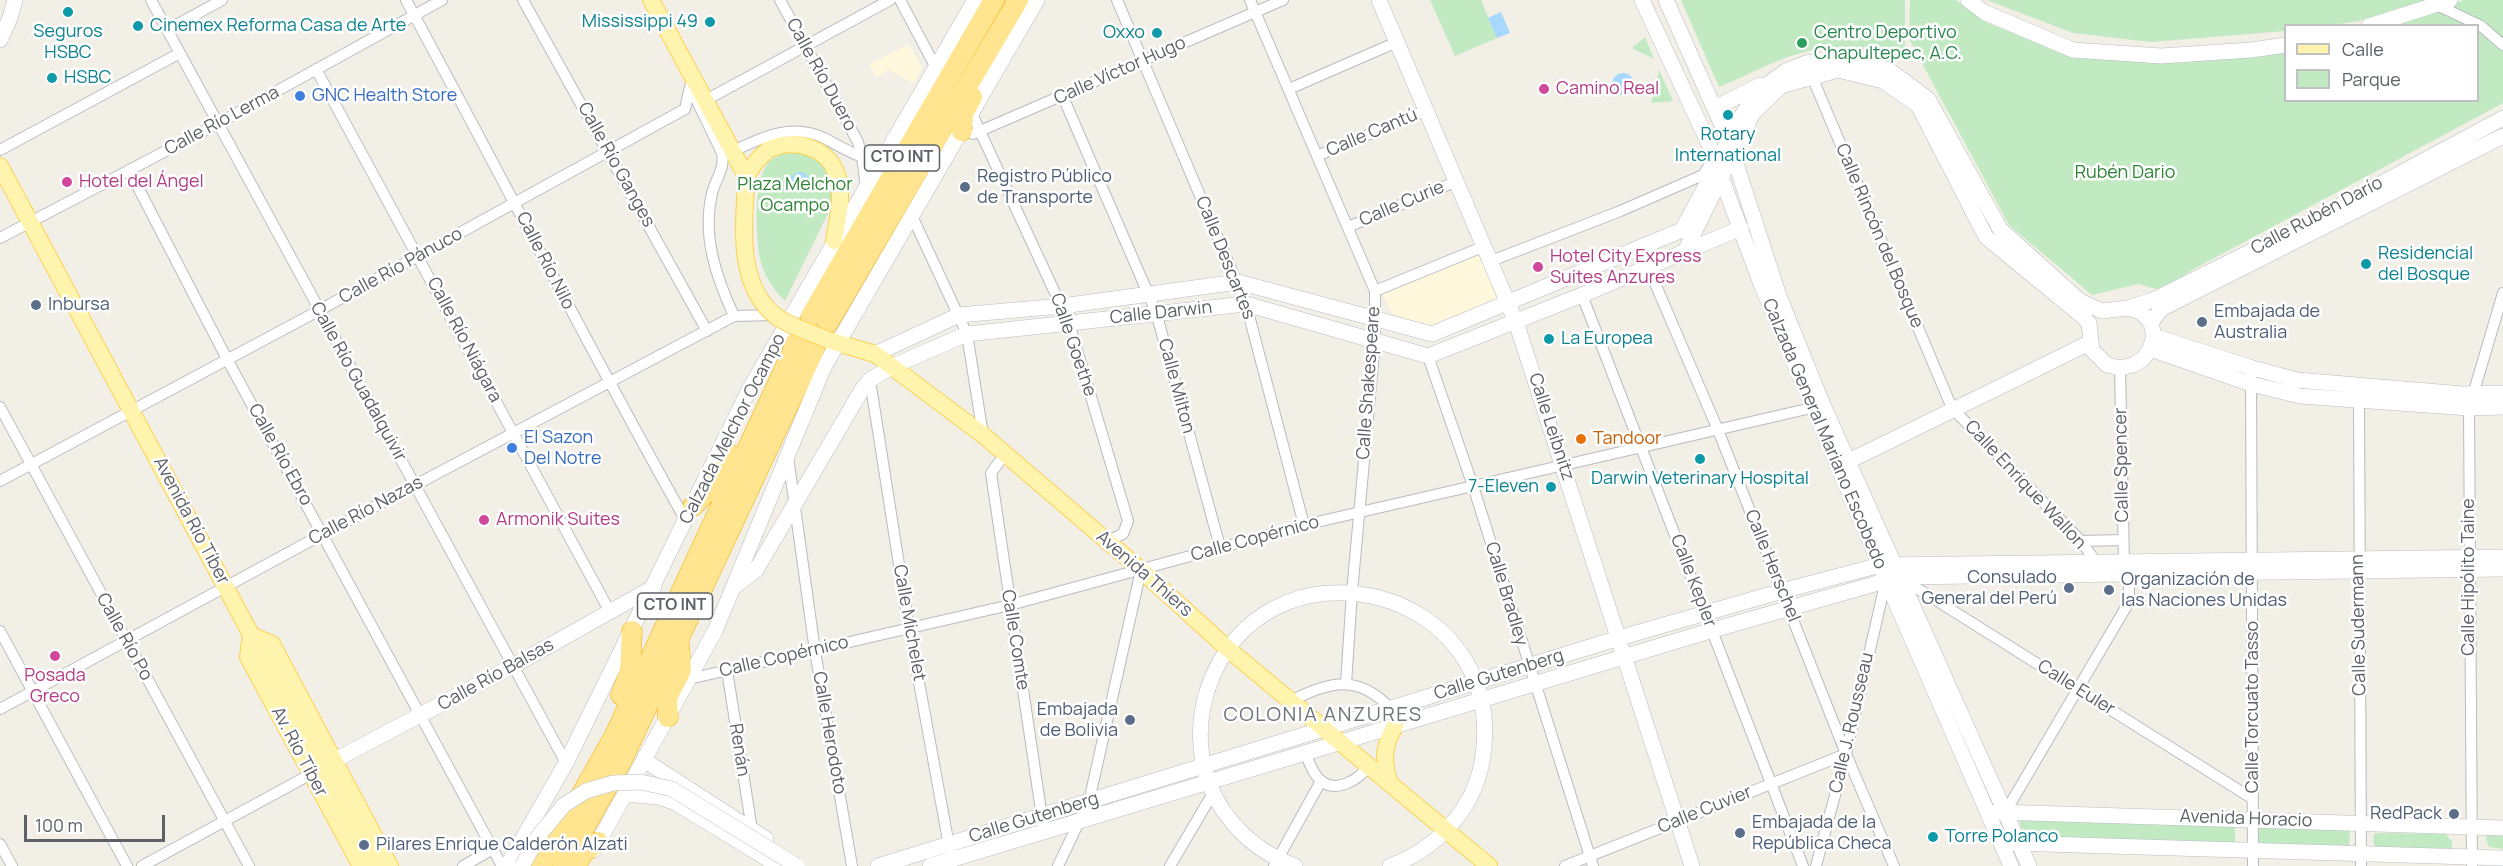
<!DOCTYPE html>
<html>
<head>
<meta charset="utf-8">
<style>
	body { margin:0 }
	#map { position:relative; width:2503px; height:866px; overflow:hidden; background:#f1efe6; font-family:Manrope,sans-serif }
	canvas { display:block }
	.legend { position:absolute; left:2284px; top:24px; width:195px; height:78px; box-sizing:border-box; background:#fff; border:2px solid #bec0c2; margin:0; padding:8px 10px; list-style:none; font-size:18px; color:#5d6167 }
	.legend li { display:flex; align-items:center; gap:12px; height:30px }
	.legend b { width:30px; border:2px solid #bec0c2 }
	.scale { position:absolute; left:24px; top:815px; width:141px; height:27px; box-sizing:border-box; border:3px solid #5d6167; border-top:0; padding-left:8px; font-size:18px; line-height:21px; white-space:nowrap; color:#5d6167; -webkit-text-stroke:4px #fff; paint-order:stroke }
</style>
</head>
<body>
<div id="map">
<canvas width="2503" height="866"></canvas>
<ul class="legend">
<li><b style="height:8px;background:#fff4ad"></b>Calle</li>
<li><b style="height:16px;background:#c1eac2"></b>Parque</li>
</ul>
<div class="scale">100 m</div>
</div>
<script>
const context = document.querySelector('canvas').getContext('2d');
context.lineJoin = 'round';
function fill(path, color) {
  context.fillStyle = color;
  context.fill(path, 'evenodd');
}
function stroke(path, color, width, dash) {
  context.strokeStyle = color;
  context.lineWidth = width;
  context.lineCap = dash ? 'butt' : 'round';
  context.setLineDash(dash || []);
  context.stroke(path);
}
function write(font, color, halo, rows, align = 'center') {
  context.font = font + ' Manrope,sans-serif';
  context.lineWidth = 5;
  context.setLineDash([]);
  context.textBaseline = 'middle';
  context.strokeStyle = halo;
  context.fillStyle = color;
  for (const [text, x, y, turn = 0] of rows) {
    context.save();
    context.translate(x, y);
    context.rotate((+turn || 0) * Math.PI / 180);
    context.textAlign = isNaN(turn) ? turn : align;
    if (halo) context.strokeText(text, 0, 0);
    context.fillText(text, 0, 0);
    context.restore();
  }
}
const commercial = new Path2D(`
	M909,44L922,68L913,83L889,70L876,77L869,65Z
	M1477,244L1500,297L1430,326L1392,314L1380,288Z`);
const green = new Path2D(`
	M1430,0H1481L1497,38L1455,56Z
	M1681,0H1905V60C1888,56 1872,51 1855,48C1806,41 1762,69 1719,87Z
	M1910,0H1956L1983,21L2073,58L2161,62L2285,51L2286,100H2478V26L2383,25L2464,0H2503V103L2194,269L2160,290L2138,284L2092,295L2009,225L1909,39Z
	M1987,0H2426L2359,21L2325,26H2286L2285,31L2151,42L2073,33Z
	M1645,37L1654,59L1632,48Z
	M1659,70L1673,101L1651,103Z
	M795,150L824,162L834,184L833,203L785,301C775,291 767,280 762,266C755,244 753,184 767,165C774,155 785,153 795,150Z
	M2019,820L2235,826V843L2024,837Z
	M2259,826L2350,829L2349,849L2259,844Z
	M2375,833L2445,834L2452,841V847L2449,850L2378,851C2373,845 2372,841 2375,833Z
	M2492,833H2503V849L2489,847L2486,839L2487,835Z`);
const water = new Path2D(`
	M1501,12L1510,33L1497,38L1488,18Z
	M1612 84a11 11 0 1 1 22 0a11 11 0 1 1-22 0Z
	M790 182a10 10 0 1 1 20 0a10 10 0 1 1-20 0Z`);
const street = new Path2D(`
	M151,0L566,763
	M406,0C500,173 589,349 686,521
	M523,0L707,331
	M780,0L858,142L862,157L866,187
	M900,0L935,66
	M1117,0L1246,304L1304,525
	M1250,0L1375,291V341L1352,592L1346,684
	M2437,5L2481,26L2503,45
	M167,30L222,0
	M316,69L610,612
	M1810,72L1952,408L2081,541L2096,562
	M1289,89L1397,42
	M694,95L722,153C725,169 716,178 712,193C702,236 716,277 734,316
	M1063,97L1156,312L1220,547
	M706,100L890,0
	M972,114L1069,323L1128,521L1123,534L1107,541
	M973,134L1283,0
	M0,150L180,53
	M733,151C763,137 791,123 824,138C837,145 849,152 862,157
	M1317,156L1427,110
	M129,170L227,359L502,866
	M912,216L967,334L983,435
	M1348,227L1457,181
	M0,238L219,123L442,0
	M1491,261L1618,212L1703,175L1710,164
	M1648,267L1718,430L1846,754L1894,866
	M1375,291L1485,246
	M1582,295L1803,866
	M1428,356L1473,486L1593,866
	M2120,368L2124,562
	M2251,377L2253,866
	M870,380L909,628L950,851
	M2359,395L2361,866
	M0,407L249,866
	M1005,454L991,473L1044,831
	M788,457L815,651L852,866
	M0,481L318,311L685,109L690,87
	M2081,541L2123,540
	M1899,577L2253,799
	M0,631L127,866
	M727,670L752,830
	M689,679L1010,605L1304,525L1820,406
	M1291,701C1330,681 1359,674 1391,709
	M0,709L323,534L734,316L776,315
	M1305,753C1309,761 1312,772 1319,779C1335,795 1358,780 1369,766
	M2006,811L2129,602V574
	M0,844L12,866
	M142,866L311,774
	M463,866L493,849
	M1058,866L1089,801L1141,570
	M1170,866L1213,793
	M1274,866L1321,781
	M1565,866L1846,754
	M1816,866L1846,754L1886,580
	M2472,866L2469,408L2503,293`);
const secondary = new Path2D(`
	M1379,0L1516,322L1692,866
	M1642,0L1708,142L1761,284L1886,580L2011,866
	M1666,0L1728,139L1779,296L1823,405L2029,866
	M1968,0L1984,12L2073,50L2161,56L2251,50L2286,45
	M2369,26L2450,0
	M0,40L10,18L15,0
	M1715,108L1760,85
	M2128,308L2153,300L2298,228L2503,118
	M2151,323L2161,309L2503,136
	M2154,336L2249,367L2297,380L2463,394L2503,393
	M2150,349L2251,384L2300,396L2469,408L2503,407
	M875,354L959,315L1062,306L1238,282L1432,334L1682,230L1717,165L1733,129L1757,92L1786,71L1806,63L1837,58L1889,70L1928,99L2000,229L2080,301L2102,311L2128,308L2141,312L2151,323L2154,336L2150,349L2143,359L2133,365L2120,368L2107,365L2092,350L2089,323L2082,316L1986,237L1918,105L1883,81L1838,70L1781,86L1753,113L1685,251
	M1849,461L2089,343
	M734,587L756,570L863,388L870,380L893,366L967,334L1246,304L1428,356L1582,295L1741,228
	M335,760L513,666L654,587
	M644,760L766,839
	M625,794L658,797L676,803L779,866
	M1997,812L2503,828
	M2011,843L2503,858
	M594,850L715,631L824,367L1037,0
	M507,866L566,763L750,388L975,0
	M878,866L1619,638L1782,591L1880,565L2503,557
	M930,866L1713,630L1899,577L2503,569
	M1295,866C1256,852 1225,823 1209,784C1198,754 1198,721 1207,691C1261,525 1513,583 1482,762C1473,811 1435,850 1390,866`);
const primary = new Path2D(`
	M651,0L746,176V182
	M0,166L375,866
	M746,176C752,167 760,155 770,149C794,138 826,147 836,172C845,192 837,220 834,241
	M828,340L875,354L983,435L1141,570L1228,649L1489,866
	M251,635L272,644L390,866
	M251,635L248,657L361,866
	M1389,782C1383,760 1383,746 1395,726`);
const highway = new Path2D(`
	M962,131L963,113L972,97
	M811,316L994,0
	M828,323L1018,0
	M693,506L713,486L731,455
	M621,695L630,672L632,631
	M668,717L667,698L681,670L679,644
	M541,866L614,737L798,340
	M563,866L621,762L814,350
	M576,866L583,853L598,842`);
const secondaryBridge = new Path2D(`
	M522,866L540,834L564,805L586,791L613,783L641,782L672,789L797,866`);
const primaryBridge = new Path2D(`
	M746,182C744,226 736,286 777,317C792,327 812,333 828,340`);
const markers = [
	[68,12,6,"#0f9aa8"],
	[710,22,6,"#0f9aa8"],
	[138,26,6,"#0f9aa8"],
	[1157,33,6,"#0f9aa8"],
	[1802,43,6,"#2e9e5b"],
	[52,78,6,"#0f9aa8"],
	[1544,89,6,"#d1479c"],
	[300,96,6,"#3f7fe0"],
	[1728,115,6,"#0f9aa8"],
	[67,182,6,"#d1479c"],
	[965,187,6,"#5c6f8a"],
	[2366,264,6,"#0f9aa8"],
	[1538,267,6,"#d1479c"],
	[36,305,6,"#5c6f8a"],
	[2202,322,6,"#5c6f8a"],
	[1549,339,6,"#0f9aa8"],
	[1581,439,6,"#e8710a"],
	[512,448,6,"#3f7fe0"],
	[1700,459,6,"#0f9aa8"],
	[1551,487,6,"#0f9aa8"],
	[484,520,6,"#d1479c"],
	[2069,588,6,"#5c6f8a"],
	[2109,590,6,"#5c6f8a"],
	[55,656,6,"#d1479c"],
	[1130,720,6,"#5c6f8a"],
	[2454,814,6,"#5c6f8a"],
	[1740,833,6,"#5c6f8a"],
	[1933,837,6,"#0f9aa8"],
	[364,845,6,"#5c6f8a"]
];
const shields = [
	[902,158,75],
	[675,606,75]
];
const shieldNames = [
	["CTO INT",902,158],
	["CTO INT",675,606]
];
const cultureNames = [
	["Mississippi 49",698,22,"right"],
	["Cinemex Reforma Casa de Arte",150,26],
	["Seguros",68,32,"center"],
	["HSBC",68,53,"center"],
	["Oxxo",1145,33,"right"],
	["HSBC",64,78],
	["Rotary",1728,135,"center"],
	["International",1728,156,"center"],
	["Residencial",2378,254],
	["del Bosque",2378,275],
	["La Europea",1561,339],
	["Darwin Veterinary Hospital",1700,479,"center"],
	["7-Eleven",1539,487,"right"],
	["Torre Polanco",1945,837]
];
const leisureNames = [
	["Centro Deportivo",1814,33],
	["Chapultepec, A.C.",1814,54]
];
const streetNames = [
	["Calle Víctor Hugo",1120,71,-24],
	["Calle Río Duero",821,75,61],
	["Calle Río Lerma",222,121,-28],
	["Calle Cantú",1372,133,-23],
	["Calle Río Ganges",616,165,61],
	["Calle Curie",1402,204,-23],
	["Calle Rubén Darío",2317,216,-28],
	["Calle Rincón del Bosque",1879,236,67],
	["Calle Descartes",1225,258,68],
	["Calle Río Nilo",545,261,63],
	["Calle Río Pánuco",401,266,-29],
	["Calle Darwin",1161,313,-6],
	["Calle Río Niágara",464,340,62],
	["Calle Goethe",1073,345,71],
	["Calle Río Guadalquivir",358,382,61],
	["Calle Shakespeare",1369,383,-86],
	["Calle Milton",1176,386,75],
	["Calle Leibnitz",1551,427,72],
	["Calzada Melchor Ocampo",733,429,-63],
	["Calzada General Mariano Escobedo",1824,434,67],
	["Calle Río Ebro",280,455,61],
	["Calle Spencer",2122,465,-91],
	["Calle Enrique Wallon",2025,485,47],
	["Calle Río Nazas",366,511,-28],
	["Avenida Río Tíber",191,521,62],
	["Calle Copérnico",1255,539,-15],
	["Calle Herschel",1772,566,68],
	["Avenida Thiers",1144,574,41],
	["Calle Hipólito Taine",2469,577,-90],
	["Calle Kepler",1693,581,69],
	["Calle Bradley",1506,594,73],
	["Calle Michelet",909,623,80],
	["Calle Sudermann",2359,625,-91],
	["Calle Río Po",124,637,61],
	["Calle Comte",1015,640,81],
	["Calle Copérnico",784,657,-13],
	["Calle Río Balsas",496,675,-29],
	["Calle Gutenberg",1499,675,-17],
	["Calle Euler",2076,688,32],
	["Calle Torcuato Tasso",2253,707,-90],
	["Calle J. Rousseau",1852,723,-77],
	["Calle Herodoto",829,733,80],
	["Renán",739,750,81],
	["Av. Río Tíber",299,752,62],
	["Calle Cuvier",1705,810,-22],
	["Calle Gutenberg",1034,818,-17],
	["Avenida Horacio",2246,819,2]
];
const hotelNames = [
	["Camino Real",1556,89],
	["Hotel del Ángel",79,182],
	["Hotel City Express",1550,257],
	["Suites Anzures",1550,278],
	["Armonik Suites",496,520],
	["Posada",55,676,"center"],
	["Greco",55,697,"center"]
];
const shopNames = [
	["GNC Health Store",312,96],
	["El Sazon",524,438],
	["Del Notre",524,459]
];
const parkNames = [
	["Rubén Dario",2125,173],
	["Plaza Melchor",795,185],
	["Ocampo",795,206]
];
const serviceNames = [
	["Registro Público",977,177],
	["de Transporte",977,198],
	["Inbursa",48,305],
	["Embajada de",2214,312],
	["Australia",2214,333],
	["Consulado",2057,578,"right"],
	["General del Perú",2057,599,"right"],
	["Organización de",2121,580],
	["las Naciones Unidas",2121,601],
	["Embajada",1118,710,"right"],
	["de Bolivia",1118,731,"right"],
	["RedPack",2442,814,"right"],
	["Embajada de la",1752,823],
	["República Checa",1752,844],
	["Pilares Enrique Calderón Alzati",376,845]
];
const foodNames = [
	["Tandoor",1593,439]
];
const neighbourhoodNames = [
	["COLONIA ANZURES",1323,715]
];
fill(commercial, '#fff8dd');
fill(green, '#c1eac2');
fill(water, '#a8d7ff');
stroke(street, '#b8bbc0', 12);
stroke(secondary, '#b9bcc2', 16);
stroke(primary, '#fdd153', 18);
stroke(highway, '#f7af00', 21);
stroke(street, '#fff', 10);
stroke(secondary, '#fff', 15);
stroke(primary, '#fff4ad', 16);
stroke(highway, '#ffe58f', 20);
stroke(secondaryBridge, '#b9bcc2', 16, []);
stroke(primaryBridge, '#fdd153', 18, []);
stroke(secondaryBridge, '#fff', 15);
stroke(primaryBridge, '#fff4ad', 16);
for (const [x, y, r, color] of markers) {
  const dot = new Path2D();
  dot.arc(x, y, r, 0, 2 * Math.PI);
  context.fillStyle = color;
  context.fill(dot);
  stroke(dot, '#fff', 2);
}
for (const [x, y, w] of shields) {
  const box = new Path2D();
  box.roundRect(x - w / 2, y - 13, w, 26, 4.5);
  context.fillStyle = '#fff';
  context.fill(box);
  stroke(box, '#5d6167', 1.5);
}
write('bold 16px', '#5d6167', null, shieldNames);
write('18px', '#0d838f', '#fff', cultureNames, 'left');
write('18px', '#27864d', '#fff', leisureNames, 'left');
write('18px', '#5d6167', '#fff', streetNames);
write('18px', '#b23c85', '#fff', hotelNames, 'left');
write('18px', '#366cbe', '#fff', shopNames, 'left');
write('18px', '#2e8534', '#fff', parkNames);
write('18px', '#4e5e75', '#fff', serviceNames, 'left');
write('18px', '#c56008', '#fff', foodNames, 'left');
context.letterSpacing = '1.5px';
write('20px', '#6e7479', '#fff', neighbourhoodNames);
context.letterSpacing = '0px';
</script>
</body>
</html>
